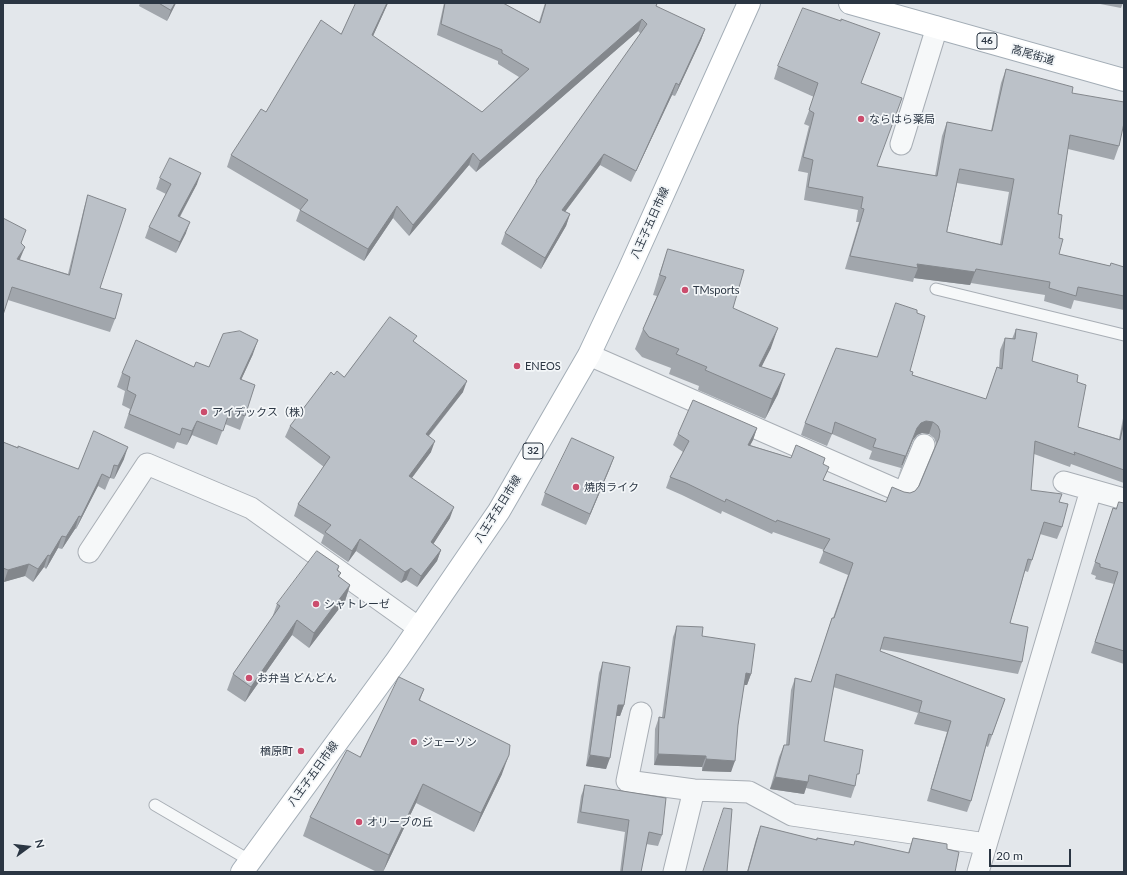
<!DOCTYPE html>
<html>
<head>
<meta charset="utf-8">
<style>
	body { margin:0 }
	#map { position:relative; width:1127px; height:875px; overflow:hidden; background:#e3e7eb; font-family:Lato,sans-serif }
	canvas { display:block }
	.frame { position:absolute; inset:0; border:4px solid #2b3643; pointer-events:none }
	.north { position:absolute; left:8px; top:827px; width:40px; height:40px; -webkit-text-stroke:3px #f3f6f8; paint-order:stroke; rotate:75deg; font-size:11px; font-weight:700; line-height:16px; text-align:center; color:#2b3643 }
	.north::after { content:''; display:block; margin:auto; width:14px; height:18px; background:#2b3643; clip-path:polygon(50% 0,100% 100%,50% 72%,0 100%) }
	.scale { position:absolute; left:989px; top:849px; width:82px; height:18px; box-sizing:border-box; border:2px solid #2b3643; border-top:0; padding-left:5px; font-size:12px; line-height:14px; white-space:nowrap; color:#2b3643; -webkit-text-stroke:3px #f3f6f8; paint-order:stroke }
</style>
</head>
<body>
<div id="map">
<canvas width="1127" height="875"></canvas>
<div class="frame"></div>
<div class="north">N</div>
<div class="scale">20 m</div>
</div>
<script>
const context = document.querySelector('canvas').getContext('2d');
context.lineJoin = 'round';
function stroke(path, color, width, dash) {
  context.strokeStyle = color;
  context.lineWidth = width;
  context.lineCap = dash ? 'butt' : 'round';
  context.setLineDash(dash || []);
  context.stroke(path);
}
function fill(path, color) {
  context.fillStyle = color;
  context.fill(path, 'evenodd');
}
function write(font, color, halo, rows, align = 'center') {
  context.font = font + ' Lato,"Noto Sans JP",sans-serif';
  context.lineWidth = 3.5;
  context.setLineDash([]);
  context.textBaseline = 'middle';
  context.strokeStyle = halo;
  context.fillStyle = color;
  for (const [text, x, y, turn = 0] of rows) {
    context.save();
    context.translate(x, y);
    context.rotate((+turn || 0) * Math.PI / 180);
    context.textAlign = isNaN(turn) ? turn : align;
    if (halo) context.strokeText(text, 0, 0);
    context.fillText(text, 0, 0);
    context.restore();
  }
}
const lane = new Path2D(`
	M936,289L1124,335
	M155,805L249,860`);
const street = new Path2D(`
	M901,144L937,27
	M589,355L904,493L924,445
	M1064,482L1124,499
	M89,552L147,464L251,508L419,628
	M641,713L627,781L694,790L749,792L792,815L986,844
	M674,872L694,790
	M978,872L1091,490`);
const primary = new Path2D(`
	M850,3L1124,80
	M242,872L397,660L499,511L589,355L629,270L749,3`);
const wall = new Path2D(`
	M140,3H176L167,21L139,6Z
	M388,3L373,36L482,112L519,77L498,64V61L437,35L444,3H503L539,22L545,3H658L656,7L705,29L701,40L675,96L672,95L631,182L600,165L565,212L570,214L566,226L541,269L501,244L505,233L534,186L536,181L641,34L638,31L476,172L469,165L409,236L393,218L364,261L296,221L300,210L227,167L231,155L266,112L341,34Z
	M1095,3H1123L1121,8Z
	M778,66L862,83L877,166L935,176L942,136L947,122L991,131L1001,83L1006,69L1072,93L1119,146L1114,160L1068,149L1058,214L1059,254L1110,266L1124,267V310L1074,300L1071,309L1044,301L1045,295L971,283L970,285L914,278L913,282L845,269L859,222H856L858,210L804,200L808,173L798,171L809,126L804,124L814,97L774,79ZM957,183L1009,192L1000,244L947,232Z
	M160,178L197,184L180,217L186,233L176,253L145,238L149,227L166,194L156,189Z
	M88,195L100,288L115,319L110,332L8,300L21,243L20,260L68,274L84,208Z
	M668,249L733,308L771,348L761,367L778,394L765,419L698,390L699,386L669,374L671,368L642,357L635,349L643,329L657,296L653,295L661,269Z
	M1016,329L1032,361L1077,382L1078,427L1119,439L1124,413V483L1071,464L1070,467L1034,454L1031,490L1060,502L1062,527L1057,539L1040,534L1032,560L1028,572L1025,571L1010,623L1022,662L1018,674L880,649V651L1005,699L988,747L986,746L971,801L967,812L927,801L947,732L914,724L918,713L833,687L824,741L856,782L855,786L851,798L806,788L804,794L770,789L779,757L784,745H786L791,690L795,678L811,682L828,630L832,618H833L848,575L819,563L824,550L773,532L772,534L722,511L721,514L682,495L666,488L670,477L683,452L673,445L678,434L757,428L753,440L750,445L791,458L823,464L824,480L886,502L904,492L910,493L915,491L919,486L935,448L936,443L934,438L929,434L922,433L917,435L913,440L898,477L901,468L869,459L872,451L832,434L827,446L801,435L805,423L910,371L912,375L986,399L997,367L999,368L1000,350L1005,338L1012,339Z
	M415,342L463,392L429,436L431,452L412,478L450,518L433,544L441,550L437,561L417,587L406,580L401,583L356,551L348,562L321,543L324,535L294,516L298,504L324,467L285,437L290,426L344,377Z
	M253,354L241,380L245,416L240,430L225,424L217,445L192,435L187,445L177,442L174,449L124,428L130,409L122,405L125,391L117,387L122,373L194,367H209Z
	M3,442L78,469L124,459L114,479L110,478L105,490L98,486L76,529H75L62,549L58,548L46,569L44,567L33,582L25,576L3,582Z
	M614,457L586,525L541,505L545,493Z
	M1124,503V664L1091,653L1114,584L1095,579L1096,576L1091,574L1113,508L1116,509Z
	M339,566L338,570L341,573L339,577L350,585L345,601L309,648L292,635L245,702L227,690L233,674L272,618L277,604Z
	M677,626L702,636L751,674L747,685H744L731,772L702,771V767L654,765L655,729L659,717H662L673,637Z
	M603,662L624,705L620,716H616L606,769L586,766L599,673Z
	M424,689L420,700L502,774L474,832L416,803L383,872H377L303,836L310,817L360,757Z
	M585,785L662,835L658,846L646,844L641,872H620L625,832L577,823L581,796Z
	M761,826L816,840L817,838L854,845L908,853L913,838L947,849L955,872H747L756,839Z`);
const shadedWall = new Path2D(`
	M175,3H176L167,21L171,10Z
	M387,3H388L368,47L372,35Z
	M642,19L638,31L476,172L480,161Z
	M705,29L701,40L675,96L679,85Z
	M676,83L672,95L631,182Z
	M473,153L469,165L409,236L413,225Z
	M604,154L600,165L558,221L562,210Z
	M201,173L197,184L174,227L178,216Z
	M397,206L393,218L364,261L368,249Z
	M570,214L566,226L541,269L545,258Z
	M190,222L186,233L176,253L180,242Z
	M25,247L20,259L12,271L17,259Z
	M917,264L975,272L970,285L914,278L918,268Z
	M778,328L771,348L752,386L759,366Z
	M258,340L253,354L235,393L240,379Z
	M785,374L778,394L765,419L772,399Z
	M467,381L463,392L421,445L426,434Z
	M197,421L192,435L187,445L192,431Z
	M926,421L933,422L929,434L922,433L917,435L913,440L898,477L917,428L921,423Z
	M757,428L753,440L744,457L748,445Z
	M435,441L431,452L405,487L409,476Z
	M128,447L124,459L114,479L118,466Z
	M614,457L610,468L586,525L590,514Z
	M102,474L98,486L76,529L81,517Z
	M454,507L450,518L427,554L431,542Z
	M79,516L75,529L62,549L66,537Z
	M62,536L58,548L46,569L50,556Z
	M360,539L356,551L348,562L352,551Z
	M441,550L437,561L417,587L421,576Z
	M48,555L44,567L33,582L38,569Z
	M29,564L25,576L4,582L8,570Z
	M411,568L406,580L401,583L405,572Z
	M350,585L345,601L309,648L314,633Z
	M297,620L292,635L245,702L251,687Z
	M746,673L751,674L747,685H742Z
	M618,705H624L620,716H614Z
	M658,754L706,756L702,767L654,765Z
	M509,755L502,774L474,832L481,813Z
	M590,755L610,758L606,769L586,766Z
	M706,759L735,761L731,772L702,771Z
	M775,777L808,782L804,794L770,789Z
	M423,784L416,803L383,872L389,855Z`);
const building = new Path2D(`
	M159,3H175L171,10Z
	M356,3H387L372,35L482,112L529,69L502,53V50L441,24L445,3H503L540,23L546,3H657L656,6L705,29L679,85L676,83L636,171L604,154L562,210L570,214L545,258L505,233L537,181H536L647,24L642,19L480,161L473,153L413,225L397,206L368,249L300,210L308,200L231,155L261,109L266,112L321,20L341,34Z
	M803,8L841,21V19L880,33L861,83L902,98L877,166L937,176L947,122L992,131L1006,69L1073,87L1072,93L1124,102V123L1119,146L1070,135L1058,214L1062,215L1059,238L1063,239L1059,254L1110,266L1111,263L1124,267V296L1078,287L1076,296L1049,288L1050,282L976,269L975,272L917,264L918,268L850,256L864,209L861,208L863,197L808,187L813,160L803,157L814,113L809,110L818,83L778,66ZM960,169L1014,179L1002,245L947,232Z
	M170,158L201,173L178,216L190,222L180,242L149,227L171,184L160,178Z
	M88,195L126,209L100,288L122,294L115,319L12,287L3,315V218L26,230L21,243L25,247L17,259L69,275Z
	M668,249L744,270L733,308L778,328L759,366L785,374L772,399L705,370L707,367L676,354L679,349L649,337L643,329L666,277L660,275Z
	M896,303L917,310V313L925,316L910,371L913,372L912,375L986,399L997,367L1002,369L1005,338L1015,339L1016,329L1037,333L1032,361L1078,375L1077,382L1086,385L1078,427L1120,440L1124,422V470L1074,452L1075,455L1035,441L1031,490L1062,494L1059,502L1068,504L1062,527L1044,522L1032,560L1028,559L1010,623L1028,627L1022,662L884,637L880,651L1005,699L992,735L989,734L971,801L931,789L951,721L919,712L922,701L836,674L824,741L863,750L859,774H857L855,786L809,775L808,782L775,777L784,745H789L795,678L811,682L832,618H834L853,563L823,551L830,539L777,520L776,522L726,499L725,502L686,483L670,477L689,441L678,434L693,400L757,428L748,445L791,458L796,445L825,458L823,464L829,467L823,480L886,502L892,487L904,492L910,493L915,491L919,486L939,438L940,431L938,426L933,422L926,421L921,423L917,428L902,465L905,456L873,447L876,439L835,422L832,434L805,423L836,348L877,357Z
	M390,317L417,336L413,341L467,381L426,434L435,441L409,476L454,507L431,542L441,550L421,576L411,568L405,572L360,539L352,551L325,532L331,525L298,504L330,457L290,426L331,372L334,375L337,371L344,377Z
	M240,331L258,340L240,379L255,385L245,416L230,410L223,431L197,421L192,431L182,428L180,435L129,414L136,395L127,390L130,377L122,373L136,340L194,367L196,362L209,367L223,334Z
	M94,431L128,447L118,466L114,465L110,478L102,474L81,517L79,516L66,537L62,536L50,556L48,555L38,569L29,564L8,570L3,568V442L18,448V446L78,469Z
	M572,438L614,457L590,514L545,493Z
	M1119,502L1124,503V651L1095,642L1118,572L1100,567V564L1095,562L1113,508L1116,509Z
	M317,551L339,566L337,570L341,573L338,576L350,585L314,633L297,620L251,687L233,674L280,606L277,604Z
	M677,626L703,627L702,636L755,644L751,674L746,673L738,725L735,761L706,759V756L658,754L659,717L664,718Z
	M603,662L630,667L624,705H618L610,758L590,755Z
	M399,677L424,689L419,700L510,745L509,755L481,813L423,784L389,855L310,817L347,750L360,757Z
	M585,785L666,798L662,835L649,832L641,872H622L629,820L581,812Z
	M724,808L732,809L727,872H703Z
	M761,826L817,840V838L854,845L855,841L909,853L913,838L947,844V849L959,852L955,872H748Z`);
const markers = [
	[861,119,4,"#cb4d6d"],
	[685,290,4,"#cb4d6d"],
	[517,366,4,"#cb4d6d"],
	[204,412,4,"#cb4d6d"],
	[576,487,4,"#cb4d6d"],
	[316,604,4,"#cb4d6d"],
	[249,678,4,"#cb4d6d"],
	[414,742,4,"#cb4d6d"],
	[301,751,4,"#cb4d6d"],
	[359,822,4,"#cb4d6d"]
];
const shields = [
	[987,41,20],
	[533,451,20]
];
const shieldNames = [
	["46",987,41],
	["32",533,451]
];
const streetNames = [
	["高尾街道",1033,55,16],
	["八王子五日市線",650,223,-66],
	["八王子五日市線",498,509,-58],
	["八王子五日市線",313,774,-54]
];
const poiNames = [
	["ならはら薬局",869,119],
	["TMsports",693,290],
	["ENEOS",525,366],
	["アイデックス（株）",212,412],
	["焼肉ライク",584,487],
	["シャトレーゼ",324,604],
	["お弁当 どんどん",257,678],
	["ジェーソン",422,742],
	["楢原町",293,751,"right"],
	["オリーブの丘",367,822]
];
stroke(lane, '#a8aeb5', 13);
stroke(street, '#a8aeb5', 23);
stroke(primary, '#a3adb6', 24);
stroke(lane, '#f6f8f9', 11);
stroke(street, '#f6f8f9', 21);
stroke(primary, '#fff', 22);
fill(wall, '#a1a6ac');
fill(shadedWall, '#83878c');
fill(building, '#bbc1c8');
stroke(building, '#83878c', 1);
for (const [x, y, r, color] of markers) {
  const dot = new Path2D();
  dot.arc(x, y, r, 0, 2 * Math.PI);
  context.fillStyle = color;
  context.fill(dot);
  stroke(dot, '#f3f6f8', 1.5);
}
for (const [x, y, w] of shields) {
  const box = new Path2D();
  box.roundRect(x - w / 2, y - 8, w, 16, 3);
  context.fillStyle = '#f3f6f8';
  context.fill(box);
  stroke(box, '#2b3643', 1);
}
write('bold 10px', '#2b3643', null, shieldNames);
write('11px', '#2b3643', '#f3f6f8', streetNames);
write('11px', '#2b3643', '#f3f6f8', poiNames, 'left');
</script>
</body>
</html>
